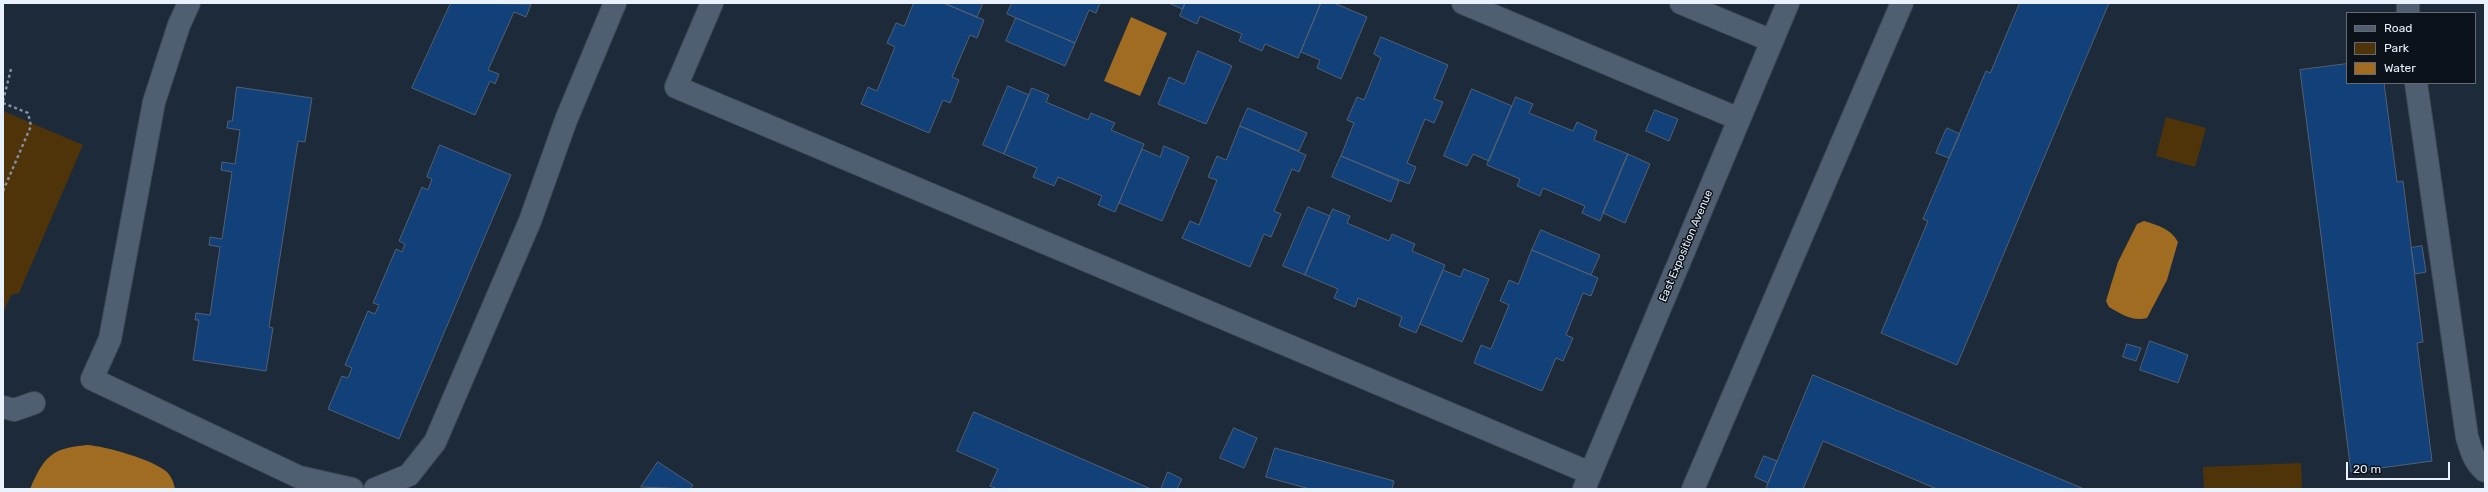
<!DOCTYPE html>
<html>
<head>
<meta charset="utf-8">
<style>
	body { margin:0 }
	#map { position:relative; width:2488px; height:492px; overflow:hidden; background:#1d2a3a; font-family:Rubik,sans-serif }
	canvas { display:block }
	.frame { position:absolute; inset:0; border:4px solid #e9f1fc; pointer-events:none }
	.legend { position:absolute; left:2346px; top:12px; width:130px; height:72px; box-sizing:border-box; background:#0c1219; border:1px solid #646b74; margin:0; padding:5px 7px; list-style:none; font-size:12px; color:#e9f1fc }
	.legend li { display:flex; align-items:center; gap:8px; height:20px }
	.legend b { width:20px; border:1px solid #646b74 }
	.scale { position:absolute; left:2346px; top:462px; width:104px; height:18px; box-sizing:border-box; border:2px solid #e9f1fc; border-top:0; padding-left:5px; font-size:12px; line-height:14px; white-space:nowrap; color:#e9f1fc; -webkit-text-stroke:3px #0c1219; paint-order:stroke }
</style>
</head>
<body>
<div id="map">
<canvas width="2488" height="492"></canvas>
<div class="frame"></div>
<ul class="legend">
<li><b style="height:5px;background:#505e71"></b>Road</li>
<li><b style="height:11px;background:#4f340a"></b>Park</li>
<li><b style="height:11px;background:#9f6c21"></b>Water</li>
</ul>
<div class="scale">20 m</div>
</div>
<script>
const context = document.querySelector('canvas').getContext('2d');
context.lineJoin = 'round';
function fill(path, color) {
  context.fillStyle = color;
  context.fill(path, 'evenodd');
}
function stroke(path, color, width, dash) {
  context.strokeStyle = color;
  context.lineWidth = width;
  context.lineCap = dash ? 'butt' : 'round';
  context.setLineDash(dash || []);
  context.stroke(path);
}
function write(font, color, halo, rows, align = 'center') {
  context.font = font + ' Rubik,sans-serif';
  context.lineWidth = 3;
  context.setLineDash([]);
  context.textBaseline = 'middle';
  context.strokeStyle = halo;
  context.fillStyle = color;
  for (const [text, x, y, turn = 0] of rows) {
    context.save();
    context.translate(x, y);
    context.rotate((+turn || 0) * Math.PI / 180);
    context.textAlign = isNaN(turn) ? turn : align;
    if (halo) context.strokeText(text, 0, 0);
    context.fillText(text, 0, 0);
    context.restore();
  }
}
const green = new Path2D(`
	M3,111L83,145L19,293L11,295L3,313Z
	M2166,117L2206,128L2195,167L2156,156Z
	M2301,463L2302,489H2204L2203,467Z`);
const water = new Path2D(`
	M1131,17L1167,33L1140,96L1104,81Z
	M2144,221C2158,225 2171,229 2178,242L2167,280L2147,318C2133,322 2121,314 2109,307L2106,301L2118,262L2137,224Z
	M87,445C105,446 154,460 167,472C171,476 174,483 175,489H30C44,457 51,448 87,445Z`);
const building = new Path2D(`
	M451,3L531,4L526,17L514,12L488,70L499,74L495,84L490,81L475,115L412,88Z
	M914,3H944L984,20L977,38L970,35L952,77L959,80L950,103L943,100L929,133L861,104L868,87L877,91L895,47L887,43L896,23L904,26Z
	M944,3H983L977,17Z
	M1012,3H1100L1096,13L1089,10L1075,43L1007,14Z
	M1169,3H1185L1183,9Z
	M1185,3H1321L1298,58L1265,44L1262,51L1239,41L1242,34L1200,16L1197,24L1180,16Z
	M1321,3H1334L1367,17L1341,79L1317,68L1320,60L1301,52Z
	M2020,3H2109L1957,365L1881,333L1928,221L1923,219L1986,71L1990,73Z
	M1016,18L1075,43L1065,66L1006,41Z
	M1381,37L1448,65L1434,99L1443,102L1434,123L1425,119L1407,163L1416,167L1409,184L1341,156L1354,123L1347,120L1357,97L1364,100L1381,58L1374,54Z
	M1198,51L1232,66L1206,124L1158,104L1169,77L1184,84Z
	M2347,64V83H2384L2397,182L2403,181L2423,342L2417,343L2432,461L2351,472L2300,70Z
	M1008,86L1029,95L1004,154L983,145Z
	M237,87L312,98L305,142L298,141L269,327L273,328L266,371L193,360L199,320H195L196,313L210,315L220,247L209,245L210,237L222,239L232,172L221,170L222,162L235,164L240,130L227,128L228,121H232Z
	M1032,88L1049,95L1046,102L1088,120L1091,113L1115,123L1111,130L1144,144L1115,212L1098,205L1102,196L1058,177L1054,186L1033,177L1037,168L1004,154Z
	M1472,89L1512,106L1489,161L1473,154L1467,166L1444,156Z
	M1516,97L1533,104L1529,113L1573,131L1577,122L1597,131L1594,140L1628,154L1600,221L1582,213L1585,206L1543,188L1540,196L1517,186L1520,179L1487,165Z
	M1248,108L1307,133L1299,151L1240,126Z
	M1655,110L1678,119L1669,141L1646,131Z
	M1240,126L1306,155L1299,172L1292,169L1274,211L1281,214L1271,237L1264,234L1250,267L1182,238L1190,221L1199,225L1217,180L1208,177L1217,156L1226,160Z
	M1947,128L1960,134L1949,158L1936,153Z
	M440,145L511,175L399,439L328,409L342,376L348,378L352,368L345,365L368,311L375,314L379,305L373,303L396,249L402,252L405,244L399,241L422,187L428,190L432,179L427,177Z
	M1164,146L1189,157L1162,221L1119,203L1142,149L1160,157Z
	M1628,154L1650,164L1625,223L1603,213Z
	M1341,156L1399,181L1391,202L1332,177Z
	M1308,207L1330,216L1305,275L1283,266Z
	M1333,209L1350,216L1347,223L1389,241L1392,234L1415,244L1412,251L1445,265L1416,333L1399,326L1402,317L1358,298L1355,307L1334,298L1338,289L1305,275Z
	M1541,230L1600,255L1591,275L1532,250Z
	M2422,246L2426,272L2415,274L2411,248Z
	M1532,250L1598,278L1591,296L1583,293L1566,335L1573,338L1563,361L1556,358L1542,391L1474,363L1481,345L1491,349L1509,305L1500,301L1509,280L1518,284Z
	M1464,269L1489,279L1462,342L1420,324L1443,270L1460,277Z
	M2150,341L2188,355L2178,383L2140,370Z
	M2127,344L2141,348L2136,361L2123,357Z
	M1813,375L2084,489H1937L1823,441L1803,489H1766Z
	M974,412L1151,489H998L990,486L998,469L957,451Z
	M1234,428L1257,438L1244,468L1220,458Z
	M1275,448L1394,481L1392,489H1310L1266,477Z
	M1764,456L1777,461L1768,483L1755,477Z
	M658,462L693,485L690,489L641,487Z
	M1168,472L1182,479L1177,489H1161Z`);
const path = new Path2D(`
	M3,101L11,69
	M3,103L28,113L31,126L3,191`);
const minor = new Path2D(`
	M189,3L179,25L154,102L110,339L92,379L299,477L352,489
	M712,3L676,87L1590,473
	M1463,3L1739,119
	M1681,3L1772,41
	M2408,13V3
	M2416,83L2467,437C2471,450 2474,462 2485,471
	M3,407L14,410L34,403
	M375,489L409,475L435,442L530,221L566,120L615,3
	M1584,489L1788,3
	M1693,489L1902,3`);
const streetNames = [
	["East Exposition Avenue",1686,246,-67]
];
fill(green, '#4f340a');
fill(water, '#9f6c21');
fill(building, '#124079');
stroke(building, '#526073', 1);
stroke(minor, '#3d4856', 24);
stroke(path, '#848f9c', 2.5, [3, 3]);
stroke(minor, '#505e71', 22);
write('11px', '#e9f1fc', '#0c1219', streetNames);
</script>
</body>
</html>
